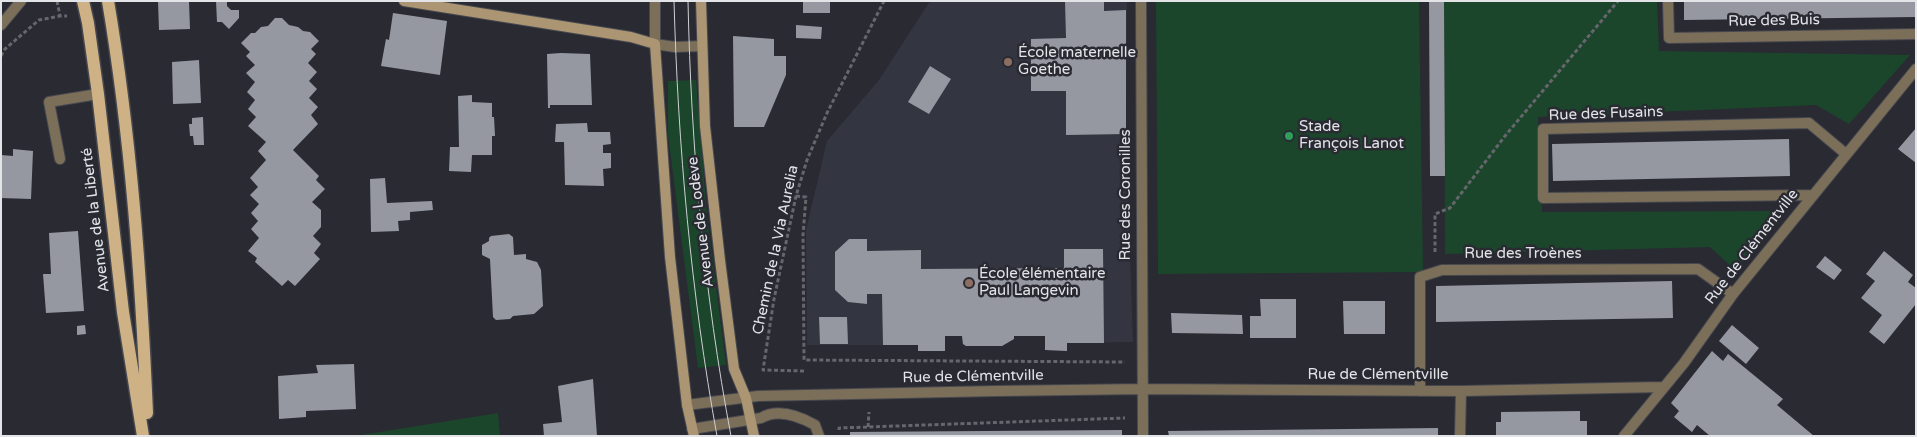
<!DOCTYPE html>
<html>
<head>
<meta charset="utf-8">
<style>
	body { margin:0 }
	#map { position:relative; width:1917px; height:437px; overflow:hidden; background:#292a32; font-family:"Varela Round",sans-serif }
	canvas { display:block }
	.frame { position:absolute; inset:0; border:2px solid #e2e4e8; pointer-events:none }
</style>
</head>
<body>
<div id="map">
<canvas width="1917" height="437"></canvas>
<div class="frame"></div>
</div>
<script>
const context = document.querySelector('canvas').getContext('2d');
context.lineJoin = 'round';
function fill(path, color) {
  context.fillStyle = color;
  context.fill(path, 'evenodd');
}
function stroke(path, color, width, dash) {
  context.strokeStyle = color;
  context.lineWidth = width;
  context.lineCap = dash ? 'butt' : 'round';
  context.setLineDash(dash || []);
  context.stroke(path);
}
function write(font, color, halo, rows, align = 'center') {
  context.font = font + ' "Varela Round",sans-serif';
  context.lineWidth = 5;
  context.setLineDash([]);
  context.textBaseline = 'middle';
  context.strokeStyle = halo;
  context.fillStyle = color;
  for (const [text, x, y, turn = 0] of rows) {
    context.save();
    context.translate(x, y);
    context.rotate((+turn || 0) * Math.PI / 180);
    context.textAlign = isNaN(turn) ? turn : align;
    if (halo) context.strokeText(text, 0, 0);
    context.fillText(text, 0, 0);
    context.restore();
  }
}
const built = new Path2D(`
	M930,1H1127L1126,134L1133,342L1067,343V351L1045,350V336H1014V339L1002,346H966L962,344V336H945V351H918V345H807L806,230L827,141L879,80Z`);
const green = new Path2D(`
	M1156,1H1419L1423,272L1158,274Z
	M1444,1H1657L1659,51L1910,55L1849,124L1816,105L1538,117L1542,212L1776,211L1736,271L1710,247L1445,254Z
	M696,80L707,216L726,365L698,368L668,135V81Z
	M498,413L500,436H355Z`);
const building = new Path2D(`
	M158,1H189L190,29L159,30Z
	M216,1H227V6L231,10H239V18L229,29L222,22H217Z
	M803,1H830V13H803Z
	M1065,1H1104V11L1126,10V134L1066,135V91H1031V39L1066,38Z
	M1429,1H1444L1445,176H1430Z
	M1684,1H1916V17L1684,20Z
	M393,13L447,21L440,75L381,66L386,39L389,40Z
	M275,18H282L289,25L298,27L303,31L310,32L319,41L311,49L316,54L308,63L317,72L309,81L317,89L309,98L318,107L311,115L318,124L293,150L319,176L316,180L325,189L312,202L321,210V227L313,236L321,244L314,253L320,259L295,286L288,280L282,286L255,262L257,258L248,251L259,238L251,229L258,221L251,213L259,204L250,195L258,187L250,178L266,160L258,151L266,142L248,126L256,117L248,109L255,100L247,92L255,82L246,73L255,65L246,56L250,52L241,43L251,33H255L261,27L268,26Z
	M796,25L822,27L821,39L796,38Z
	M733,36L774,39V56H786V75L764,127H734Z
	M561,53L590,54L592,105H550V108H548L547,54Z
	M199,60L201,103L173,104L172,62Z
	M930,66L951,79L929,114L908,102Z
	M472,95V102L492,103V117H494L495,136H492V155H472L471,172L449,171L450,147H459L458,96Z
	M203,117L204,145H194L193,136H190L189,124H192V118Z
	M587,123L588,132H610L611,144L603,145V153H611V168L603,169L604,186L565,185L564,142H555L556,124Z
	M1916,128V163L1898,149Z
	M1789,139L1790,176L1553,181L1552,144Z
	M13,149L33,151L31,199L1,198V155L13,156Z
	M385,178L387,203L432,201L433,210L410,212V220L398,221L399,231L371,232L370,179Z
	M78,231L84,311L46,313L43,274H51L49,233Z
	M509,234L513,237L514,255L526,254V259L537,262L541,270L543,306L534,314L513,316L510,319L496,320L493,317L490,259L482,255V245L489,241V238L491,236Z
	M849,239H867V251L921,250V269L1064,268V249H1103L1104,343H1067V351L1045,350V336H1014V339L1002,346H966L963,344L962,336H945V351H918V345H883L882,294H867V304L848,302L835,290V252Z
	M1884,251L1913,275L1908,282L1916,288V304L1884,344L1869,332L1882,315L1861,298L1875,281L1866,274Z
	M1825,256L1842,270L1834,280L1816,267Z
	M1672,281L1673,318L1436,322V286Z
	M1260,299H1296V338H1250V316H1261Z
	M1343,301H1385V334H1344Z
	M1171,313L1242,315L1243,334L1172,333Z
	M819,317H847L848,344H820Z
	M85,325L86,334L77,335V326Z
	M1732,325L1759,348L1746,364L1719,341Z
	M1712,351L1723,361L1728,354L1783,399L1777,405L1814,436H1710L1697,425L1692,432L1674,417L1679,411L1671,403Z
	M354,364L356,409L306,411V417L279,419L278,376L318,373L316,365Z
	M593,379L597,436H544L543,424L562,422L558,386Z
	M1580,411V421H1587V436H1496V422H1501V412Z
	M1438,428V436H1169L1168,431Z
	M1122,430V436H850V432Z`);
const path = new Path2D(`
	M57,1L60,16H67
	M1,56L5,49L39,20L60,16
	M796,196L806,197L803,235L804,360L1125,362
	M1435,252V214L1450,208L1505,136L1618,1
	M804,371L763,370L774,299L796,196L807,160L827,113L884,1
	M868,427L869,412
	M839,430V428L1125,418`);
const lane = new Path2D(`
	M60,159L49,102L98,94`);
const street = new Path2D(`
	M655,1V44L675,47L702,46
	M1141,1L1143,436
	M1668,1L1669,38L1916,34
	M1,25L21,1
	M1812,195L1543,198V129L1809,123L1846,154
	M1420,391V277L1442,270L1698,269L1733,294
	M687,405L758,396L997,391L1142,389L1461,391L1662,387
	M692,429L761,418C778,408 799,416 815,425L819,436
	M1460,436L1461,391
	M1624,436L1684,363L1733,294L1916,69`);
const secondary = new Path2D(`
	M404,1L631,37L655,44L670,257L687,405L694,436
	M701,1L705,126L720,260L734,369L746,398L754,436`);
const primary = new Path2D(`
	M83,1L88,23L98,94L123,312L143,436
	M108,1C131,137 141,276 147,413`);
const tram = new Path2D(`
	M674,1C678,146 691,293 717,436
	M688,1C691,147 704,293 731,436`);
const markers = [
	[1008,62,5,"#8d6e63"],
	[1289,136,5,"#2e9e5b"],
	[969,283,5,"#8d6e63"]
];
const streetNames = [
	["Rue des Buis",1774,21,-1],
	["Rue des Fusains",1606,114,-2],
	["Rue des Coronilles",1126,195,-90],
	["Avenue de la Liberté",96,220,-97],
	["Avenue de Lodève",701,222,-97],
	["Rue de Clémentville",1752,247,-52],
	["Chemin de la Via Aurelia",776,250,-78],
	["Rue des Troènes",1523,254],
	["Rue de Clémentville",1378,375],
	["Rue de Clémentville",973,377,-1]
];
const poiNames = [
	["École maternelle",1018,53],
	["Goethe",1018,70],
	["Stade",1299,127],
	["François Lanot",1299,144],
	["École élémentaire",979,274],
	["Paul Langevin",979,291]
];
fill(built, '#333541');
fill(green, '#1b462c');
fill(building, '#9698a1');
stroke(lane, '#47484f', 12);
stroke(street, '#47484f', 12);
stroke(secondary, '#47484f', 12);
stroke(primary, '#47484f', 15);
stroke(path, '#65676d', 3, [4, 2.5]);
stroke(lane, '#7c6f59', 10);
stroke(street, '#7c6f59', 10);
stroke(secondary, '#ab9572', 10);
stroke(primary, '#ceb285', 12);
stroke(tram, '#ced0d4', 1);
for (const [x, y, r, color] of markers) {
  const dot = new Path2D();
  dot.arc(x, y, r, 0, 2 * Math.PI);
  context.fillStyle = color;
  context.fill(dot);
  stroke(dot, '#292a32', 2);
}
write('15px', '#e2e4e8', '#292a32', streetNames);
write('15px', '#e2e4e8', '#292a32', poiNames, 'left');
</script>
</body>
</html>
